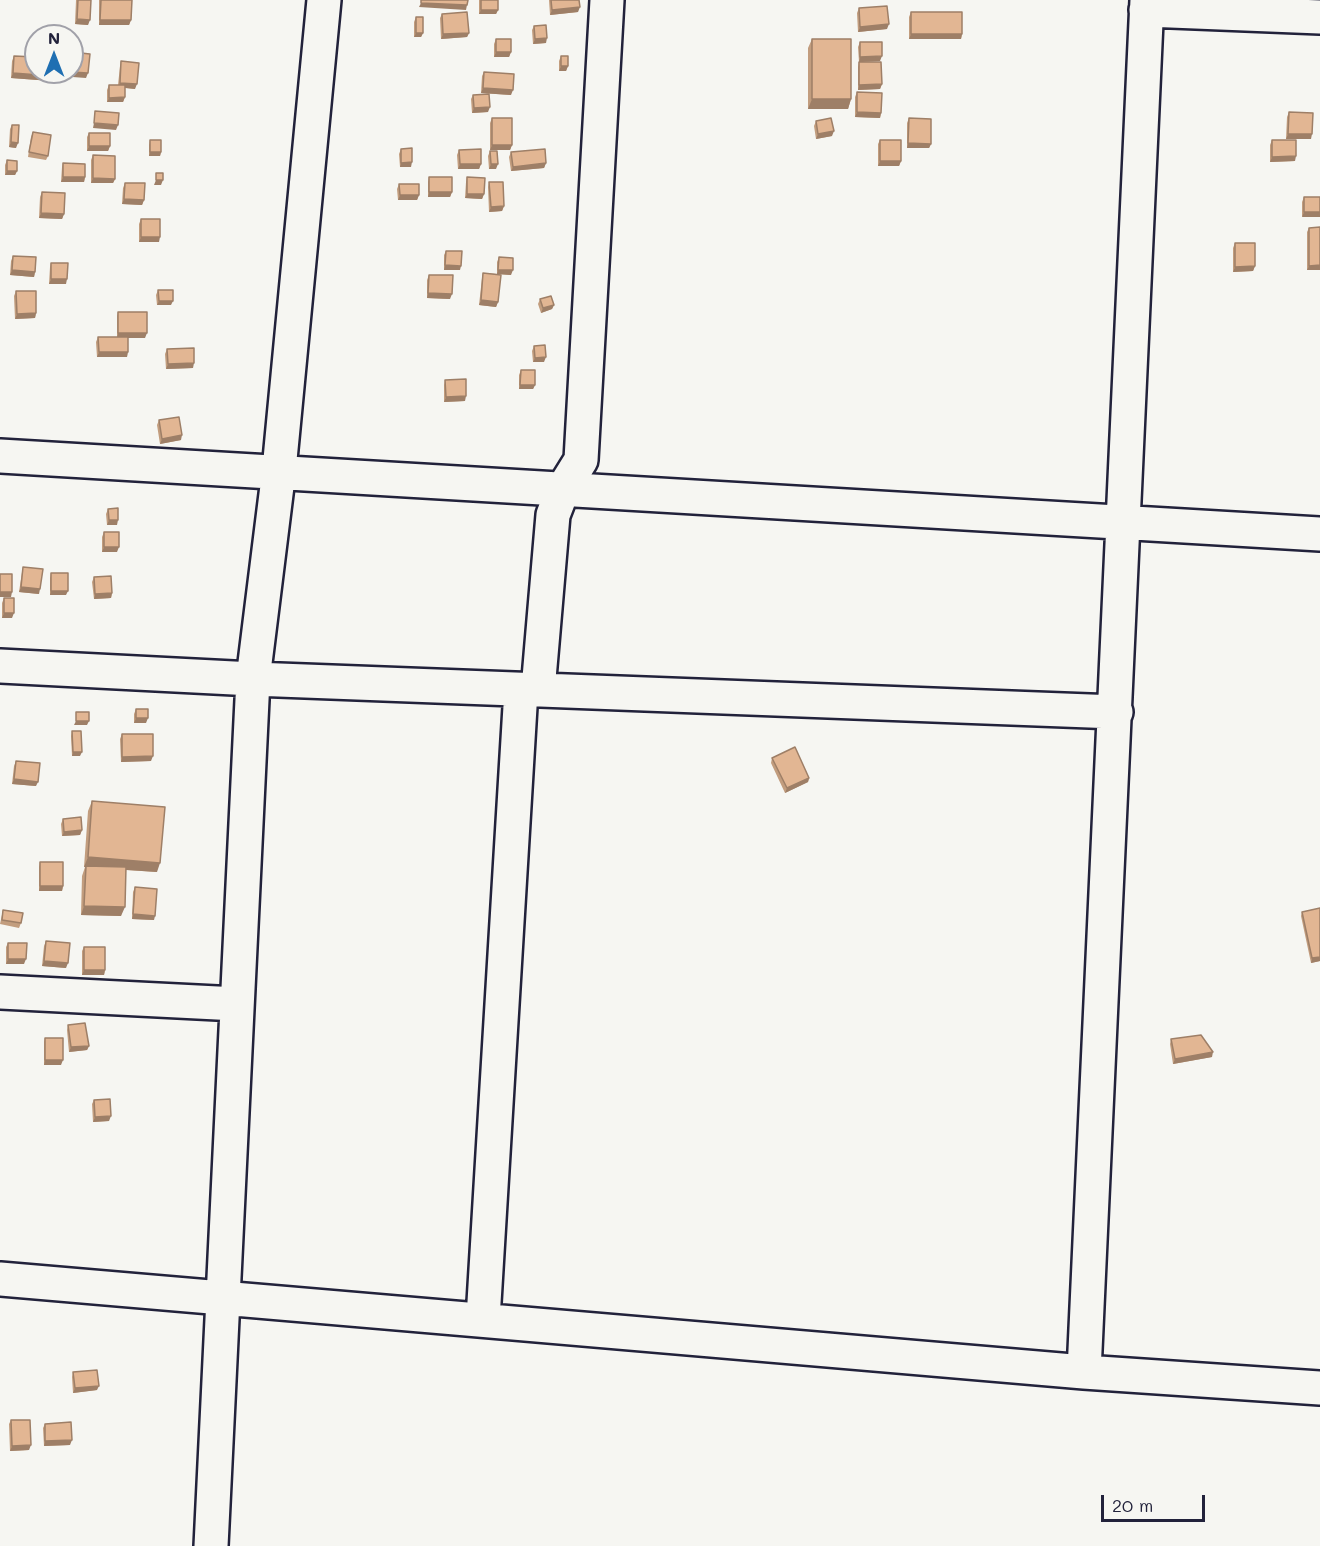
<!DOCTYPE html>
<html>
<head>
<meta charset="utf-8">
<style>
	body { margin:0 }
	#map { position:relative; width:1320px; height:1546px; overflow:hidden; background:#f6f6f2; font-family:Mali,sans-serif }
	canvas { display:block }
	.north { position:absolute; left:24px; top:24px; width:60px; height:60px; box-sizing:border-box; background:#f6f6f2; border:2px solid #a1a1a9; border-radius:50%; rotate:0deg; font-size:16px; font-weight:700; line-height:24px; text-align:center; color:#22223b }
	.north::after { content:''; display:block; margin:auto; width:21px; height:27px; background:#1f6fb2; clip-path:polygon(50% 0,100% 100%,50% 72%,0 100%) }
	.scale { position:absolute; left:1101px; top:1495px; width:104px; height:27px; box-sizing:border-box; border:3px solid #22223b; border-top:0; padding-left:8px; font-size:18px; line-height:21px; white-space:nowrap; color:#22223b; -webkit-text-stroke:4px #f6f6f2; paint-order:stroke }
</style>
</head>
<body>
<div id="map">
<canvas width="1320" height="1546"></canvas>
<div class="north">N</div>
<div class="scale">20 m</div>
</div>
<script>
const context = document.querySelector('canvas').getContext('2d');
context.lineJoin = 'round';
function stroke(path, color, width, dash) {
  context.strokeStyle = color;
  context.lineWidth = width;
  context.lineCap = dash ? 'butt' : 'round';
  context.setLineDash(dash || []);
  context.stroke(path);
}
function fill(path, color) {
  context.fillStyle = color;
  context.fill(path, 'evenodd');
}
const minor = new Path2D(`
	M1146,10L1320,17
	M0,456C440,478 880,512 1320,534
	M0,666L253,679L1116,712
	M538,690L553,515L563,489L581,460L607,0
	M0,992L237,1004
	M0,1279L1084,1372L1320,1388
	M483,1319L521,690
	M1084,1372L1147,0
	M211,1546L253,679L279,470L324,0`);
const wall = new Path2D(`
	M76,0H91L88,25L75,24Z
	M99,0H132L131,20L129,25H99Z
	M479,0H498V10L496,14H479Z
	M549,0H579L578,12L550,15Z
	M859,8L887,29L858,32L857,13Z
	M911,12L962,34L961,39H909V17Z
	M442,14L469,33L467,37L441,39L440,18Z
	M416,17L423,33L421,37H414V22Z
	M534,26L546,43L533,44L532,30Z
	M496,39L511,52L509,57H494V44Z
	M812,39L851,99L848,109H808V48Z
	M860,42L880,61L859,62L858,47Z
	M14,56L52,76L51,81L11,78L12,61Z
	M561,56L568,66L566,71H559V61Z
	M121,61L135,89L125,88V97L123,102H107V90L109,85H118L120,66Z
	M859,62L882,84L880,89L858,90V67Z
	M484,72L511,95L481,93L482,76Z
	M857,92L881,113L880,118L855,117V97Z
	M473,95L488,112L472,113L471,99Z
	M1289,112L1311,139H1286L1287,117Z
	M492,118L512,145L510,150H490V123Z
	M909,118L931,144L929,148H907V123Z
	M816,121L832,136L816,139L814,126Z
	M12,125L16,148L9,147L10,129Z
	M33,132L48,156L46,160L28,157L31,137Z
	M89,133L110,146L108,151H87V137Z
	M150,140L161,152L160,156H149V145Z
	M880,140L901,161L899,166H878V144Z
	M1272,140L1295,161L1270,162V145Z
	M401,149L411,167H400L399,154Z
	M459,150L481,164L479,169H458L457,155Z
	M490,151L496,169H489L488,156Z
	M511,152L546,163L544,168L511,171L509,157Z
	M93,155L115,179L113,183H91V160Z
	M7,160L17,171L15,175H5V165Z
	M63,163L85,177L84,182H61L62,167Z
	M429,177L452,192L450,197H428V182Z
	M467,177L484,194L482,199L465,198L466,182Z
	M489,182L504,206L502,211L489,212L488,187Z
	M125,183L144,200L142,205L122,204L123,188Z
	M399,184L419,195L417,200H398L397,189Z
	M42,192L64,214L62,219L39,218L40,197Z
	M1304,197H1320L1302,217V202Z
	M141,219L159,242H139V224Z
	M1320,227V270H1307V232L1309,228Z
	M1235,243L1255,266L1253,271L1233,272V248Z
	M446,251L460,270H444V255Z
	M13,256L35,272L34,277L10,275L11,261Z
	M499,257L511,275L497,274L498,302L496,307L479,305L482,278L483,273L497,274V262Z
	M51,263L66,284H49L50,267Z
	M429,275L450,299L427,298V280Z
	M158,290L171,305H157L156,295Z
	M16,291L36,313L35,318L15,319L14,296Z
	M540,299L554,305L552,309L541,313L538,304Z
	M118,312L145,338H128L127,357H97L96,342L98,337H117V316Z
	M534,346L544,362H533L532,351Z
	M167,349L193,368L166,369L165,354Z
	M521,370L535,385L533,389H519V375Z
	M445,380L465,401L444,402V385Z
	M159,420L181,440L160,444L157,425Z
	M108,509L117,525H107L106,514Z
	M104,532L117,552H102V537Z
	M23,567L39,594L19,592L22,572Z
	M51,573L66,595H50V578Z
	M94,577L112,593L111,598L94,599L92,582Z
	M4,598L12,618H2V603Z
	M136,709L146,723H134V714Z
	M72,731L80,756H72L71,736Z
	M122,734L151,761L121,762L120,739Z
	M772,758L809,778L808,782L785,793L771,763Z
	M16,761L36,786L12,784L14,766Z
	M92,801L157,872L126,870L121,916L81,915L82,876L85,867H84L88,811Z
	M63,819L82,830L80,835L62,836L61,824Z
	M40,862L63,886L62,891H39V867Z
	M135,887L154,920L132,919L133,892Z
	M3,910L21,923L19,928L0,924Z
	M1302,912L1320,961L1311,963L1301,916Z
	M46,941L66,968L42,966L44,946Z
	M8,943L24,964H6V947Z
	M84,947L105,970L104,975H82V951Z
	M68,1025L89,1046L87,1050L69,1052L67,1030Z
	M45,1038L61,1065H44V1042Z
	M1171,1039L1212,1057L1173,1064L1170,1044Z
	M94,1100L109,1121L93,1122L92,1104Z
	M73,1372L97,1390L73,1393L72,1377Z
	M11,1420L29,1450L10,1451L9,1424Z
	M45,1424L70,1445L44,1446L43,1428Z`);
const shadedWall = new Path2D(`
	M421,3L467,5L466,10L419,7Z
	M580,7L578,12L550,15L552,10Z
	M481,10H498L496,14H479Z
	M77,19L90,20L88,25L75,24Z
	M100,20H131L129,25H99Z
	M889,24L887,29L858,32L860,27Z
	M416,33H423L421,37H414Z
	M469,33L467,37L441,39L443,34Z
	M911,34H962L961,39H909Z
	M547,38L546,43L533,44L535,39Z
	M496,52H511L509,57H494Z
	M882,56L880,61L859,62L860,57Z
	M561,66H568L566,71H559Z
	M60,72H71L88,73L86,78L59,76Z
	M13,73L52,76L51,81L11,78Z
	M120,83L137,84L135,89L118,87Z
	M882,84L880,89L858,90L859,85Z
	M483,88L513,90L511,95L481,93Z
	M125,97L123,102H107L109,98Z
	M812,99H851L848,109H808Z
	M490,107L488,112L472,113L474,108Z
	M857,112L881,113L880,118L855,117Z
	M94,123L118,125L116,130L93,128Z
	M834,131L832,136L816,139L818,134Z
	M1288,134H1312L1311,139H1286Z
	M11,142L18,143L16,148L9,147Z
	M908,143L931,144L929,148H907Z
	M492,145H512L510,150H490Z
	M89,146H110L108,151H87Z
	M150,152H161L160,156H149Z
	M1296,156L1295,161L1270,162L1272,157Z
	M880,161H901L899,166H878Z
	M412,162L411,167H400L401,163Z
	M546,163L544,168L511,171L513,167Z
	M460,164H481L479,169H458Z
	M491,164H498L496,169H489Z
	M7,171H17L15,175H5Z
	M63,177H85L84,182H61Z
	M93,178L115,179L113,183H91Z
	M156,180H163L161,185H154Z
	M429,192H452L450,197H428Z
	M467,194H484L482,199L465,198Z
	M400,195H419L417,200H398Z
	M124,199L144,200L142,205L122,204Z
	M504,206L502,211L489,212L491,207Z
	M1304,212H1320V217H1302Z
	M41,213L64,214L62,219L39,218Z
	M141,237H160L159,242H139Z
	M445,265L461,266L460,270H444Z
	M1320,265V270H1307L1309,266Z
	M1255,266L1253,271L1233,272L1235,267Z
	M12,270L35,272L34,277L10,275Z
	M498,270H513L511,275L497,274Z
	M51,279H67L66,284H49Z
	M428,293L452,294L450,299L427,298Z
	M481,300L498,302L496,307L479,305Z
	M159,301H173L171,305H157Z
	M554,305L552,309L541,313L543,308Z
	M36,313L35,318L15,319L17,314Z
	M118,333H147L145,338H117Z
	M99,352H128L127,357H97Z
	M546,357L544,362H533L535,358Z
	M194,363L193,368L166,369L168,364Z
	M520,385H535L533,389H519Z
	M466,396L465,401L444,402L446,397Z
	M182,435L181,440L160,444L162,439Z
	M109,520H118L117,525H107Z
	M104,547H119L117,552H102Z
	M21,587L40,589L39,594L19,592Z
	M51,591H68L66,595H50Z
	M0,592H12L11,597H0Z
	M112,593L111,598L94,599L95,594Z
	M4,613H14L12,618H2Z
	M136,718H148L146,723H134Z
	M76,721H89L87,725H74Z
	M73,752H82L80,756H72Z
	M153,756L151,761L121,762L122,757Z
	M809,778L808,782L785,793L787,788Z
	M14,779L38,782L36,786L12,784Z
	M82,830L80,835L62,836L64,832Z
	M88,857L160,863L157,872L84,867Z
	M40,886H63L62,891H39Z
	M84,906L125,907L121,916L81,915Z
	M133,914L155,916L154,920L132,919Z
	M1320,957V961L1311,963L1312,958Z
	M8,959H26L24,964H6Z
	M44,961L68,963L66,968L42,966Z
	M84,970H105L104,975H82Z
	M89,1046L87,1050L69,1052L71,1047Z
	M1213,1052L1212,1057L1173,1064L1175,1059Z
	M45,1060H63L61,1065H44Z
	M111,1116L109,1121L93,1122L95,1117Z
	M99,1386L97,1390L73,1393L75,1388Z
	M72,1440L70,1445L44,1446L45,1441Z
	M31,1445L29,1450L10,1451L12,1446Z`);
const building = new Path2D(`
	M78,0H91L90,20L77,19Z
	M101,0H132L131,20H100Z
	M421,0H468L467,5L421,3Z
	M481,0H498V10H481Z
	M551,0H579L580,7L552,10Z
	M887,6L889,24L860,27L859,8Z
	M467,12L469,33L443,34L442,14Z
	M911,12H962V34H911Z
	M416,17H423V33H416Z
	M546,25L547,38L535,39L534,26Z
	M48,27L70,31L69,36H47Z
	M496,39H511V52H496Z
	M812,39H851V99H812Z
	M860,42H882V56L860,57Z
	M72,52L90,54L88,73L71,72Z
	M14,56L36,57V72H53L52,76L13,73Z
	M561,56H568V66H561Z
	M121,61L139,63L137,84L120,83Z
	M859,62H881L882,84L859,85Z
	M484,72L514,74L513,90L483,88Z
	M109,85H125V97L109,98Z
	M857,92L882,93L881,113L857,112Z
	M489,94L490,107L474,108L473,95Z
	M95,111L119,113L118,125L94,123Z
	M1289,112L1313,113L1312,134H1288Z
	M492,118H512V145H492Z
	M831,118L834,131L818,134L816,121Z
	M909,118L931,119V144L908,143Z
	M12,125H19L18,143L11,142Z
	M33,132L51,135L48,156L29,152Z
	M89,133H110V146H89Z
	M150,140H161V152H150Z
	M880,140H901V161H880Z
	M1272,140H1296V156L1272,157Z
	M412,148V162L401,163V149Z
	M481,149V164H460L459,150Z
	M545,149L546,163L513,167L511,152Z
	M490,151H497L498,164H491Z
	M93,155L115,156V179L93,178Z
	M7,160L17,161V171H7Z
	M63,163L85,164V177H63Z
	M156,173H163V180H156Z
	M429,177H452V192H429Z
	M467,177L485,178L484,194H467Z
	M489,182H503L504,206L491,207Z
	M125,183H145L144,200L124,199Z
	M399,184H419V195H400Z
	M42,192L65,193L64,214L41,213Z
	M1304,197H1320V212H1304Z
	M141,219H160V237H141Z
	M1320,227V265L1309,266V228Z
	M1235,243H1255V266L1235,267Z
	M446,251H462L461,266L445,265Z
	M13,256L36,257L35,272L12,270Z
	M499,257L513,258V270H498Z
	M51,263H68L67,279H51Z
	M483,273L501,275L498,302L481,300Z
	M429,275H453L452,294L428,293Z
	M158,290H173V301H159Z
	M16,291H36V313L17,314Z
	M551,296L554,305L543,308L540,299Z
	M118,312H147V333H118Z
	M98,337H128V352H99Z
	M545,345L546,357L535,358L534,346Z
	M194,348V363L168,364L167,349Z
	M521,370H535V385H520Z
	M466,379V396L446,397L445,380Z
	M179,417L182,435L162,439L159,420Z
	M118,508V520H109L108,509Z
	M104,532H119V547H104Z
	M23,567L43,569L40,589L21,587Z
	M51,573H68V591H51Z
	M0,574H12V592H0Z
	M111,576L112,593L95,594L94,577Z
	M4,598H14V613H4Z
	M136,709H148V718H136Z
	M76,712H89V721H76Z
	M72,731H81L82,752H73Z
	M122,734H153V756L122,757Z
	M795,747L809,778L787,788L772,758Z
	M16,761L40,763L38,782L14,779Z
	M92,801L165,807L160,863L88,857Z
	M81,817L82,830L64,832L63,819Z
	M40,862H63V886H40Z
	M86,866L126,867L125,907L84,906Z
	M135,887L157,889L155,916L133,914Z
	M1320,908V957L1312,958L1302,912Z
	M3,910L23,913L21,923L2,920Z
	M46,941L70,943L68,963L44,961Z
	M8,943H27L26,959H8Z
	M84,947H105V970H84Z
	M85,1023L89,1046L71,1047L68,1025Z
	M1201,1035L1213,1052L1175,1059L1171,1039Z
	M45,1038H63V1060H45Z
	M110,1099L111,1116L95,1117L94,1100Z
	M97,1370L99,1386L75,1388L73,1372Z
	M11,1420H30L31,1445L12,1446Z
	M71,1422L72,1440L45,1441V1424Z`);
stroke(minor, '#22223b', 38);
stroke(minor, '#f6f6f2', 33);
fill(wall, '#c29d7e');
fill(shadedWall, '#9e7f67');
fill(building, '#e2b693');
stroke(building, '#9e7f67', 1.5);
</script>
</body>
</html>
